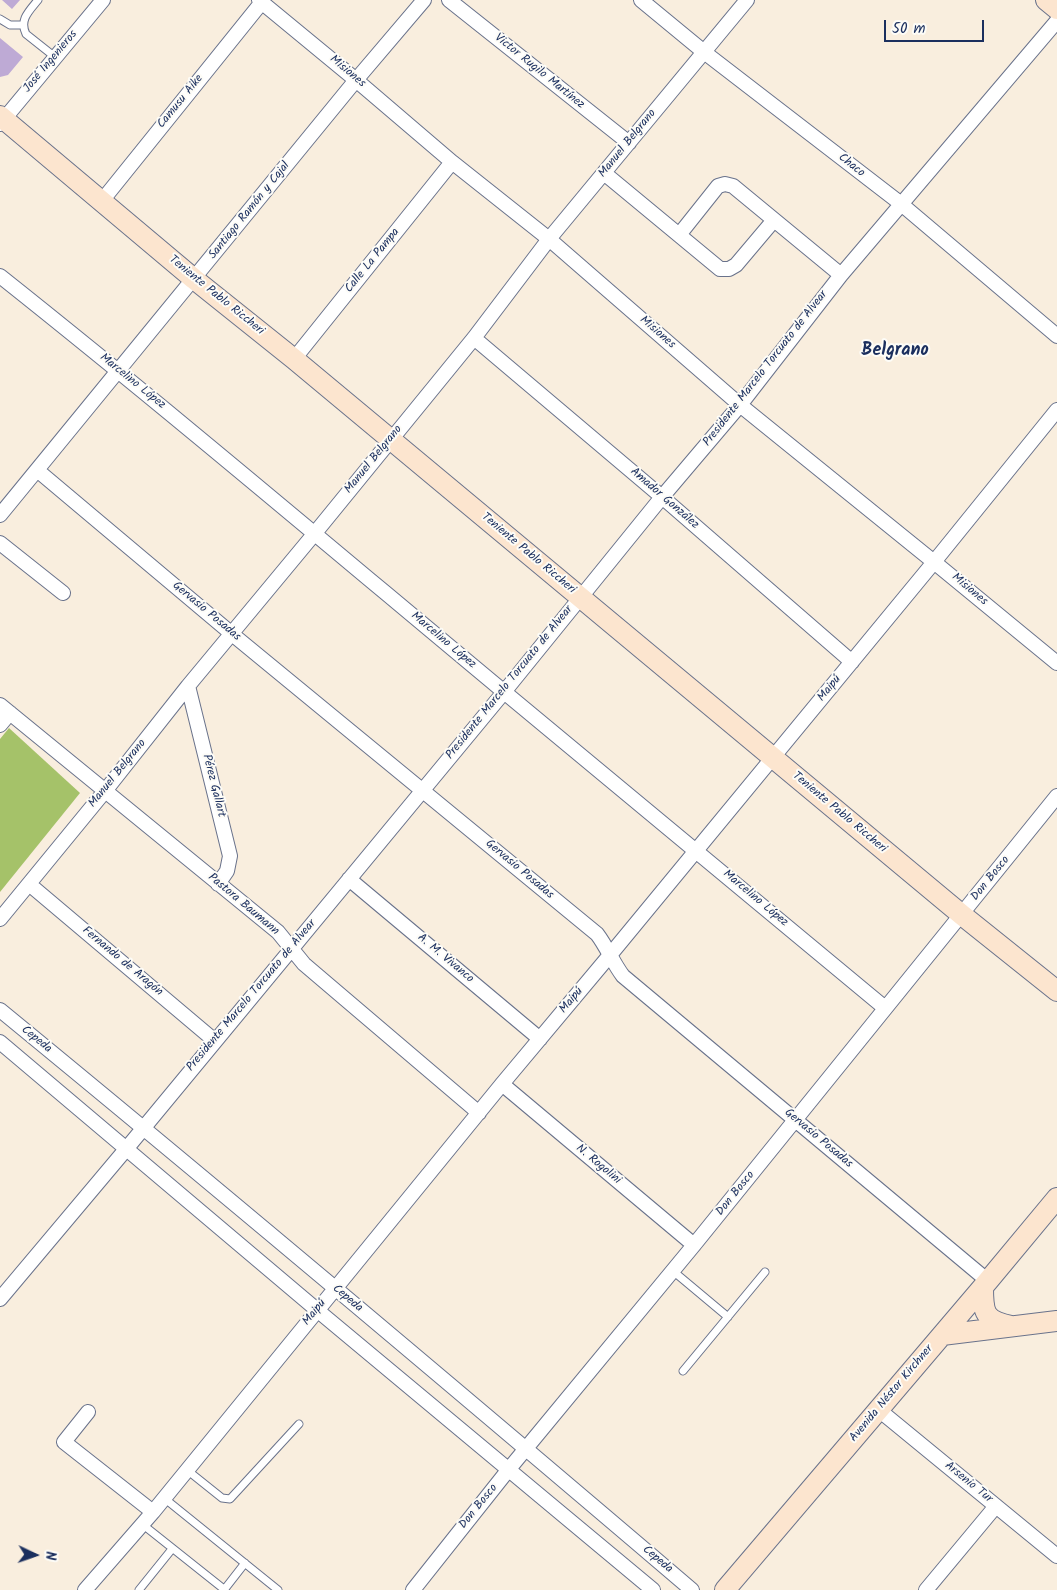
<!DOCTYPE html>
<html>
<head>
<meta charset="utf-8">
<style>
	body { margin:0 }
	#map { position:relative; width:1057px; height:1590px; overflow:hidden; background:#f9eede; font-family:Kalam,sans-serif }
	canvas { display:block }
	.north { position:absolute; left:10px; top:1530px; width:50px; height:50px; -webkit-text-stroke:4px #fdfcf7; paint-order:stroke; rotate:93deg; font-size:14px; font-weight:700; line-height:20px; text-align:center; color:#1b2f5e }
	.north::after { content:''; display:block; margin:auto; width:18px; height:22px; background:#1b2f5e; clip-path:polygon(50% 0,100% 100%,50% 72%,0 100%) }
	.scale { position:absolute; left:884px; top:20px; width:100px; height:22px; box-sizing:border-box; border:2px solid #1b2f5e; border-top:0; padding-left:6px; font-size:15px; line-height:18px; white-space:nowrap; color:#1b2f5e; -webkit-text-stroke:4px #fdfcf7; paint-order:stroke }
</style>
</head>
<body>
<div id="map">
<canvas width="1057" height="1590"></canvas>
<div class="north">N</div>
<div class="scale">50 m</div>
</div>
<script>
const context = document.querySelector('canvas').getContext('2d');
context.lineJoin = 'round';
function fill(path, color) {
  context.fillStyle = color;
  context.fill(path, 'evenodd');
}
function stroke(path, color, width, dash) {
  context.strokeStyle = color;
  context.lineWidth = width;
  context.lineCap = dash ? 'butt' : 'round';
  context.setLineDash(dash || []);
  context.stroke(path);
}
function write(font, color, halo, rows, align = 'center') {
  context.font = font + ' Kalam,sans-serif';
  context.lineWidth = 4;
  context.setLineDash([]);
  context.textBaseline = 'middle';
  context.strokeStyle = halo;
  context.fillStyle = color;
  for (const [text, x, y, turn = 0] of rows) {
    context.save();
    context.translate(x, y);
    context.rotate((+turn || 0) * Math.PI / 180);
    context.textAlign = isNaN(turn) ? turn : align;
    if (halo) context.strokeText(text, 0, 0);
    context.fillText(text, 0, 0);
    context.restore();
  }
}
const green = new Path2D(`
	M9,728L80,793L0,892V739Z`);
const building = new Path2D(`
	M2,0H20L12,9Z
	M0,38L23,57L8,75L0,77Z`);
const lane = new Path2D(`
	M38,0C29,11 19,20 26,34L55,57
	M0,19L10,25H23
	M673,1271L728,1317
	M683,1371L765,1272
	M187,1470L222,1498L230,1499L299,1424
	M164,1498L278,1590
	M142,1524L225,1590
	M139,1590L172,1549
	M224,1590L245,1563`);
const street = new Path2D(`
	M259,0L356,80L452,162L549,239L740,405L934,562L1057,663
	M449,0L629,143
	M641,0L704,52L900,203L1057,336
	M0,124L103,0
	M604,173L720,269H729L736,265L774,220
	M101,202L262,2
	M679,235L718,186L725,184L733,186L841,275
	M0,276C170,411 336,552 503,691C630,797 758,902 885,1008
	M474,338L662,497L852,662
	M294,359L452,162
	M37,470L232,634L597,934C607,947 613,963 623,976L988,1281
	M0,515L356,80L424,0
	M0,543L63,593
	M188,686L230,856L227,871L218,884
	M0,705L278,932L304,964L479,1113
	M0,725L10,713
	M349,879L540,1039
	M29,884L215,1041
	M0,919L105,791L188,686L315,533L474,338L549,239L747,0
	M0,1010C233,1201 463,1395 692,1590
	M0,1042L317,1310L653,1590
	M502,1084L694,1245
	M0,1299L127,1148L504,692L662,497L740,405L841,275L1057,21
	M879,1410L1057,1556
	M88,1412L64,1442L153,1512
	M85,1590L153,1512L502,1084L610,955L934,562L1057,410
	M413,1590L509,1469L694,1245L1057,796
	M926,1590L996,1506`);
const secondary = new Path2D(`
	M1046,0L1057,9
	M0,116L194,279L294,359L962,915L1057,991
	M983,1287C983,1313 984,1320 1011,1326
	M942,1335L1057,1321
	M725,1590L988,1281L1057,1198`);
const streetNames = [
	["José Ingenieros",51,62,-50],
	["Misiones",347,72,40],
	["Victor Rugilo Martínez",539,72,39],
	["Camusu Aike",181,102,-51],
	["Manuel Belgrano",628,144,-51],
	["Chaco",851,166,38],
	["Santiago Ramón y Cajal",250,211,-51],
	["Calle La Pampa",373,261,-51],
	["Teniente Pablo Riccheri",216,296,39],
	["Misiones",657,333,41],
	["Presidente Marcelo Torcuato de Alvear",766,369,-52],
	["Marcelino López",132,382,39],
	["Manuel Belgrano",374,460,-51],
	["Amador González",664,499,41],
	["Teniente Pablo Riccheri",528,554,40],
	["Misiones",969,590,40],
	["Gervasio Posadas",206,612,40],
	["Marcelino López",443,641,40],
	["Presidente Marcelo Torcuato de Alvear",510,683,-51],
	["Maipú",830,689,-51],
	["Manuel Belgrano",118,774,-51],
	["Pérez Gallart",213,786,76],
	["Teniente Pablo Riccheri",839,813,40],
	["Gervasio Posadas",519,870,40],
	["Don Bosco",991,879,-51],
	["Marcelino López",755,899,40],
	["Pastora Baumann",243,905,40],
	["A. M. Vivanco",445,959,40],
	["Fernando de Aragón",122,962,40],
	["Presidente Marcelo Torcuato de Alvear",252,996,-50],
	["Maipú",572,1001,-50],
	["Cepeda",36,1040,39],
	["Gervasio Posadas",818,1139,40],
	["N. Rogolini",598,1165,40],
	["Don Bosco",736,1194,-51],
	["Cepeda",347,1299,40],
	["Maipú",315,1313,-51],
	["Avenida Néstor Kirchner",892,1394,-50],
	["Arsenio Tur",968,1483,39],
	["Don Bosco",479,1507,-51],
	["Cepeda",657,1560,40]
];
const districtNames = [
	["Belgrano",895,352]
];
fill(green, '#a5c269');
fill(building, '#beaad5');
stroke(lane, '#69728b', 9);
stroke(street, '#69728b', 16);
stroke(secondary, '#69728b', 22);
stroke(lane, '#fff', 7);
stroke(street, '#fff', 14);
stroke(secondary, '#fce5cf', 20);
write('12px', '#1b2f5e', '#fdfcf7', streetNames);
write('bold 18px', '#1b2f5e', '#fdfcf7', districtNames);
</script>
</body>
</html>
